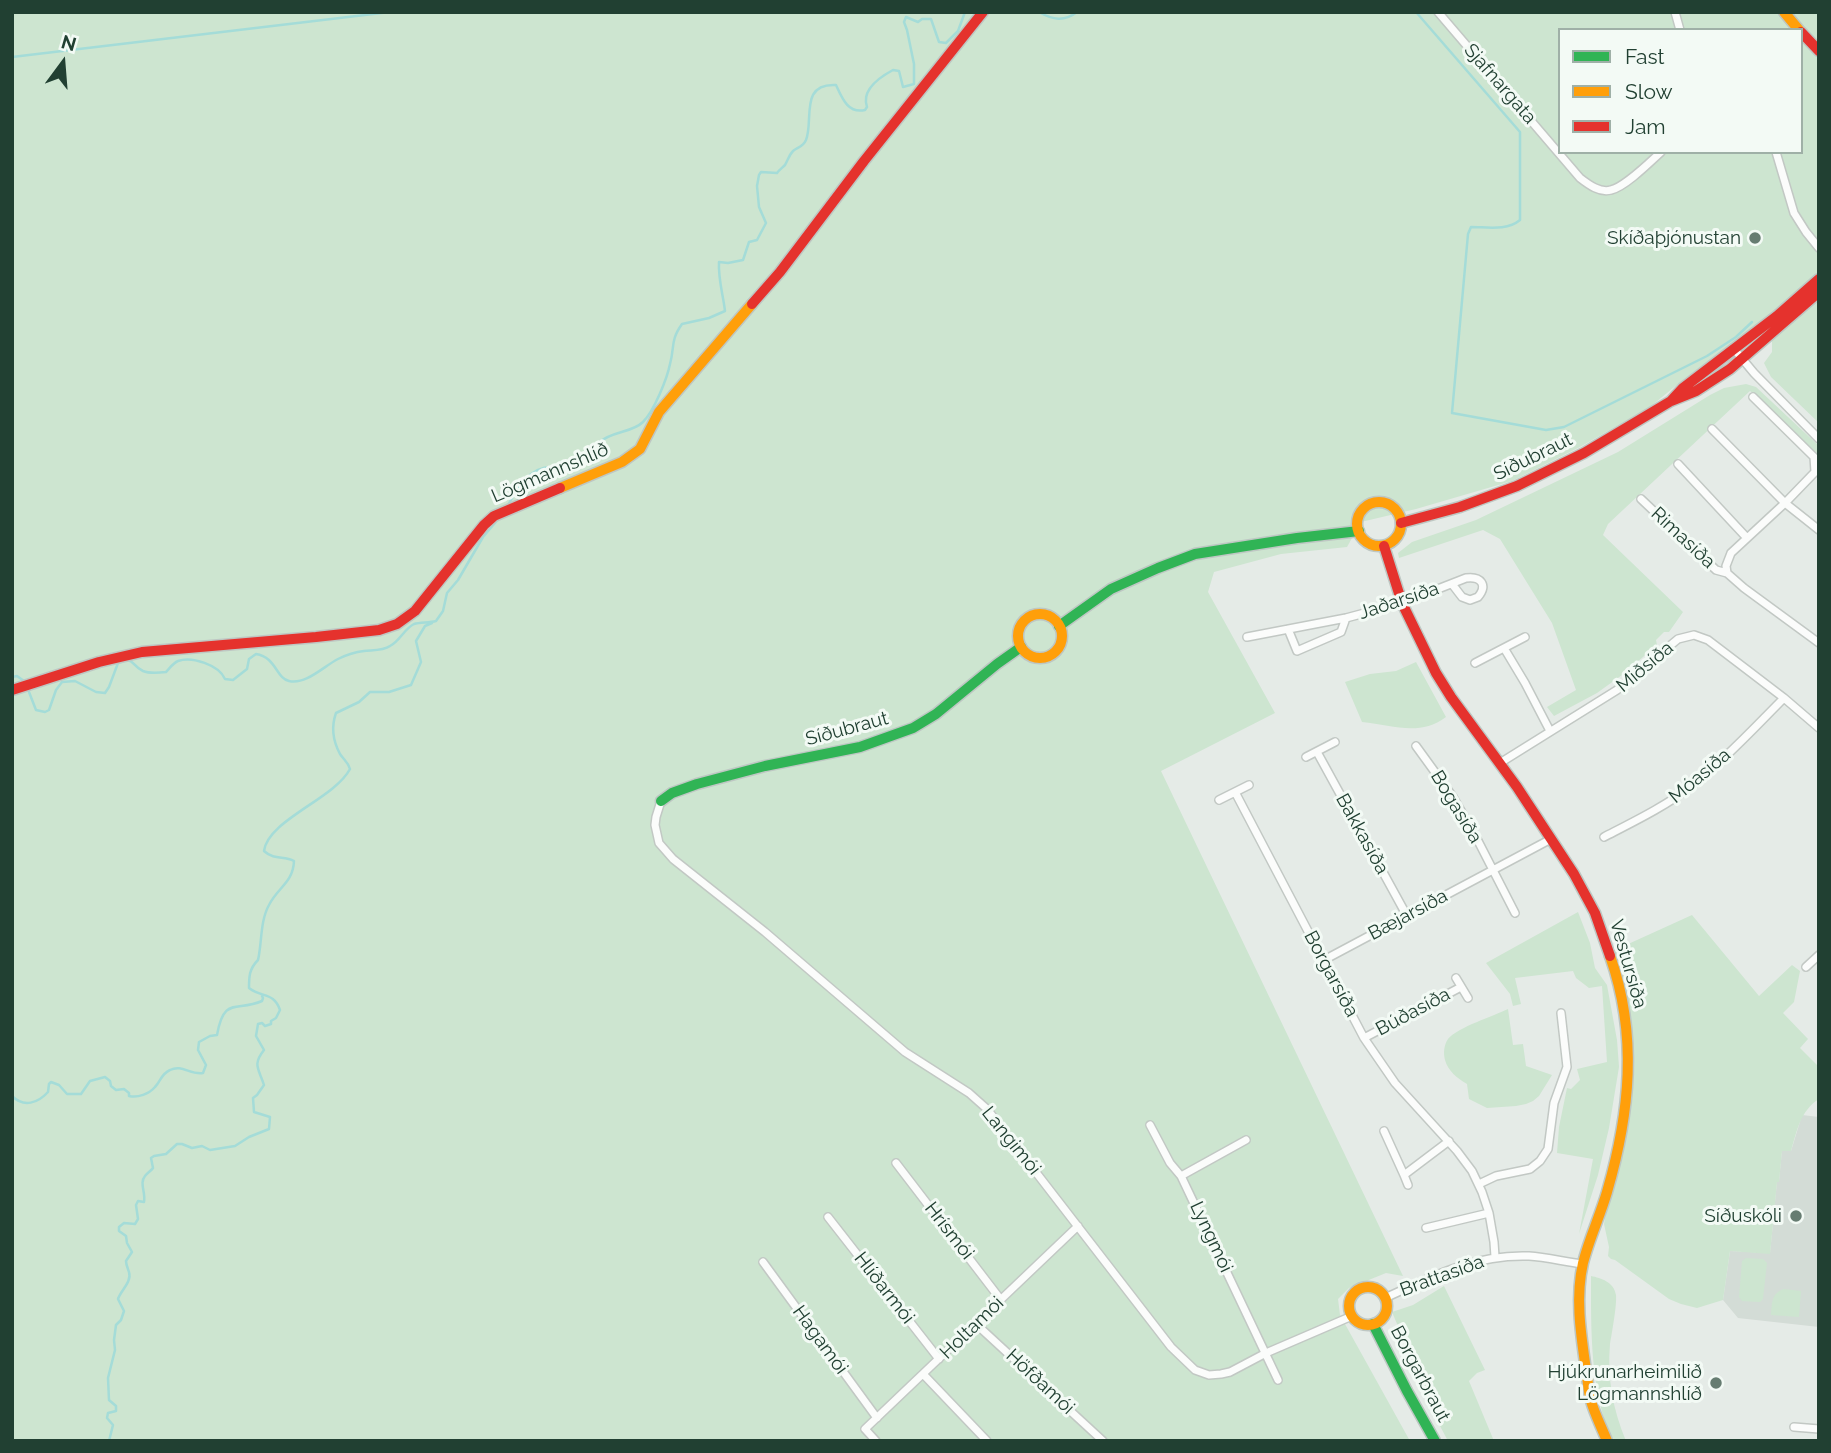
<!DOCTYPE html>
<html>
<head>
<meta charset="utf-8">
<style>
	body { margin:0 }
	#map { position:relative; width:1831px; height:1453px; overflow:hidden; background:#e5ebe7; font-family:Raleway,sans-serif }
	canvas { display:block }
	.frame { position:absolute; inset:0; border:14px solid #214032; pointer-events:none }
	.legend { position:absolute; left:1558px; top:28px; width:245px; height:126px; box-sizing:border-box; background:#f3faf5; border:2px solid #9fb0a7; margin:0; padding:9px 12px; list-style:none; font-size:21px; color:#214032 }
	.legend li { display:flex; align-items:center; gap:14px; height:35px }
	.legend b { width:35px; border:2px solid #9fb0a7 }
	.north { position:absolute; left:28px; top:28px; width:70px; height:70px; -webkit-text-stroke:5px #f3faf5; paint-order:stroke; rotate:16deg; font-size:19px; font-weight:700; line-height:28px; text-align:center; color:#214032 }
	.north::after { content:''; display:block; margin:auto; width:24px; height:32px; background:#214032; clip-path:polygon(50% 0,100% 100%,50% 72%,0 100%) }
</style>
</head>
<body>
<div id="map">
<canvas width="1831" height="1453"></canvas>
<div class="frame"></div>
<ul class="legend">
<li><b style="height:9px;background:#30b455"></b>Fast</li>
<li><b style="height:9px;background:#ff9f0a"></b>Slow</li>
<li><b style="height:9px;background:#e5322d"></b>Jam</li>
</ul>
<div class="north">N</div>
</div>
<script>
const context = document.querySelector('canvas').getContext('2d');
context.lineJoin = 'round';
function fill(path, color) {
  context.fillStyle = color;
  context.fill(path, 'evenodd');
}
function stroke(path, color, width, dash) {
  context.strokeStyle = color;
  context.lineWidth = width;
  context.lineCap = dash ? 'butt' : 'round';
  context.setLineDash(dash || []);
  context.stroke(path);
}
function write(font, color, halo, rows, align = 'center') {
  context.font = font + ' Raleway,sans-serif';
  context.lineWidth = 6;
  context.setLineDash([]);
  context.textBaseline = 'middle';
  context.strokeStyle = halo;
  context.fillStyle = color;
  for (const [text, x, y, turn = 0] of rows) {
    context.save();
    context.translate(x, y);
    context.rotate((+turn || 0) * Math.PI / 180);
    context.textAlign = isNaN(turn) ? turn : align;
    if (halo) context.strokeText(text, 0, 0);
    context.fillText(text, 0, 0);
    context.restore();
  }
}
const built = new Path2D(`
	M1802,1115L1819,1117V1327L1738,1318L1723,1300L1730,1251L1770,1253L1777,1181H1779L1782,1150L1791,1151Z`);
const green = new Path2D(`
	M12,12H1819L1818,273L1766,318L1684,379L1650,407L1580,447L1512,481L1416,509L1361,522L1347,547L1281,554L1214,572L1208,592L1275,713L1161,771L1403,1276L1386,1273L1349,1288L1338,1299L1340,1315L1410,1441H12ZM1560,30H1801V152H1560Z
	M1819,295V423L1771,377L1764,363L1772,352V338Z
	M1746,384L1756,387L1819,446V455L1750,391L1608,524L1603,535L1683,612L1669,632H1664L1656,640L1657,645L1622,675L1597,693L1554,716L1547,707L1576,690L1552,623L1500,539L1483,530L1399,558L1398,553L1412,542L1476,520L1618,452L1710,395L1724,388Z
	M1416,662L1446,717C1419,737 1393,725 1362,722L1345,682L1370,674L1396,671Z
	M1578,912L1590,943L1595,968L1607,985L1617,1040L1619,1067L1609,1128L1598,1175L1579,1234L1593,1159L1557,1153L1559,1127L1567,1088L1571,1089L1580,1080L1577,1069L1607,1062L1602,986L1589,988L1576,978L1573,971L1515,978L1521,1004L1513,1006L1510,994L1486,963Z
	M1692,915L1759,996L1792,965L1800,971L1794,1002L1783,1013L1808,1039L1800,1048L1819,1067V1099C1800,1111 1797,1131 1791,1151H1782L1779,1182H1777L1770,1254L1730,1251L1723,1300L1697,1308L1681,1304L1669,1299L1615,1260L1611,1259L1608,1256L1609,1247L1604,1224L1607,1206L1624,1133L1633,1079L1630,1014L1615,950Z
	M1508,1009L1513,1045L1523,1044L1526,1066L1552,1075L1539,1096L1533,1101L1526,1104L1516,1106L1487,1108L1469,1099L1467,1084C1457,1078 1448,1071 1445,1060C1443,1053 1444,1045 1448,1039C1458,1027 1494,1016 1508,1009Z
	M1746,1258L1763,1259L1767,1263L1763,1299L1760,1302L1742,1301L1739,1297L1742,1261Z
	M1591,1276C1601,1278 1614,1282 1616,1295C1617,1305 1612,1332 1610,1344C1607,1378 1613,1410 1626,1441H1612C1590,1388 1591,1332 1591,1276Z
	M1444,1286L1485,1370L1477,1373L1469,1381L1494,1441H1448L1440,1426L1392,1312L1413,1305Z
	M1784,1289L1801,1291L1799,1317L1771,1315C1772,1304 1771,1293 1784,1289Z`);
const stream = new Path2D(`
	M1039,12C1053,20 1064,22 1077,12
	M1416,12L1520,132V220C1507,231 1487,227 1471,227L1468,234L1452,413L1546,430L1564,427L1707,356L1736,337L1752,322
	M12,57L390,12
	M507,507C517,489 529,466 553,467C560,468 567,473 574,469C585,464 591,449 600,442C612,431 632,433 643,422C654,411 667,379 670,364C675,346 670,341 682,324L709,318L725,311C723,294 718,279 719,262L728,263L743,260L749,242L757,240L766,223L759,207L757,186L759,175L761,172L777,173C779,170 782,168 785,165C788,160 789,155 793,151C798,147 803,147 806,140C814,120 799,83 836,85C842,98 848,114 865,110L867,107C861,90 880,77 893,70L899,71L903,87L914,84V64L907,30L904,22L906,17L918,22L922,19H931L939,42L946,43L958,31L965,12
	M12,677L17,676L24,681
	M29,692L36,710L45,712L49,710L56,690L62,682L75,681L96,692L105,693L109,687L118,663C135,656 130,665 143,671C150,674 158,673 166,672C170,668 173,663 178,661C192,656 219,665 225,679L233,680L247,669L249,659L256,654C276,657 276,678 289,681C306,685 324,666 338,659C346,655 355,652 364,651C372,650 383,651 390,646C400,641 404,629 414,624C421,622 429,623 436,621L443,611L447,593L458,580L483,537L500,517
	M12,1096C24,1108 38,1103 48,1092L49,1084L51,1082L59,1085L67,1094H81L90,1081L105,1077L110,1081L111,1086L116,1090L124,1089L129,1093V1096C138,1098 149,1094 155,1087C161,1081 161,1074 170,1070C182,1064 190,1075 203,1073L206,1065L198,1050L199,1042L210,1036L217,1035C224,996 236,1012 262,1001L263,998L262,996
	M109,1441L113,1425L107,1418L108,1413L116,1411V1406L109,1400L108,1378L115,1350L114,1340L116,1325L121,1320L124,1311L118,1299C121,1290 132,1282 129,1272C128,1269 126,1265 126,1261L132,1252L127,1243L126,1236L119,1231V1227L124,1223L135,1224L138,1219L136,1205L138,1201L144,1202C146,1193 139,1183 145,1176C147,1173 151,1171 153,1168L151,1158L154,1156L166,1154L177,1144H182L192,1148L202,1146L210,1150L235,1146L249,1137L269,1129L270,1117L254,1112L253,1098L257,1095L264,1085C259,1069 252,1065 264,1050L256,1036L258,1024L262,1023L265,1026L271,1024V1021L276,1018L280,1010C274,992 262,998 249,988C249,977 249,969 258,960C262,943 260,921 269,905C278,887 293,883 294,861C284,855 275,861 264,851C268,820 334,799 350,769C348,762 344,760 340,754C333,741 331,727 336,713L359,702L370,692H389L411,685L421,662L416,641L425,626L432,623`);
const street = new Path2D(`
	M1438,12L1580,178C1589,185 1600,193 1611,190C1625,187 1650,162 1661,152
	M1675,12L1680,30
	M1776,152L1794,213L1806,232L1819,248
	M1734,349L1754,373L1819,439
	M1753,397L1814,457L1815,472L1785,503L1731,553L1726,566L1727,573L1744,588L1819,643
	M1712,429L1785,503L1819,530
	M1678,464L1747,538
	M1641,499L1716,570L1727,573
	M1288,629L1297,651L1341,632L1346,618
	M1247,637L1346,618L1402,603L1466,578C1481,576 1488,585 1478,597L1470,600L1462,597L1452,584
	M1504,648L1525,683L1550,731
	M1475,663L1525,637
	M1416,746L1453,797L1475,835L1515,913
	M1317,752L1407,916
	M1306,757L1335,742
	M1500,763L1617,690L1678,639L1694,635L1708,640L1750,672L1784,698L1819,728
	M1235,792L1364,1038L1395,1083L1457,1151L1472,1171L1482,1192L1489,1213L1494,1242L1495,1257
	M1219,800L1249,785
	M661,801L656,817L655,825L659,843L673,859L765,932L905,1052L969,1093L987,1109L1171,1347L1195,1370L1209,1375L1221,1374L1230,1372L1266,1353L1352,1316
	M1604,837C1635,821 1666,806 1693,785C1726,759 1755,727 1784,698
	M1324,960L1551,839
	M1806,967L1819,955
	M1456,978L1468,998
	M1364,1038L1461,987
	M1150,1125L1170,1163L1181,1176L1278,1380
	M1384,1131L1404,1175L1449,1141
	M896,1163L1001,1300
	M1404,1175L1408,1185
	M1181,1176L1246,1140
	M1479,1184L1496,1176L1530,1169L1540,1161L1548,1149L1554,1103L1567,1067L1561,1013
	M828,1217L939,1359
	M1426,1228L1489,1213
	M763,1262L877,1418
	M1385,1298C1433,1276 1475,1254 1529,1256C1547,1257 1565,1262 1583,1264
	M976,1324L1103,1441
	M923,1374L987,1441
	M1794,1427L1819,1429
	M876,1441L865,1429L1078,1226`);
const fast = new Path2D(`
	M1059,626L1111,589L1158,568L1195,554L1297,538L1359,531
	M661,801L672,793L697,784L765,766L860,747L913,728L936,714L997,664L1021,647
	M1373,1324L1407,1391L1435,1441`);
const slow = new Path2D(`
	M1784,12L1799,30
	M560,488L622,462L640,449L659,412L752,304
	M1357 524a22 22 0 1 1 44 0a22 22 0 1 1-44 0Z
	M1018 636a22 22 0 1 1 44 0a22 22 0 1 1-44 0Z
	M1349 1306a19 19 0 1 1 38 0a19 19 0 1 1-38 0Z
	M1607,1441C1602,1428 1595,1415 1591,1401C1588,1391 1588,1380 1586,1370C1581,1335 1575,1298 1583,1263C1589,1239 1600,1216 1607,1192C1630,1113 1638,1035 1610,956`);
const jam = new Path2D(`
	M1801,32L1819,51
	M752,304L780,272L864,161L983,12
	M1671,401L1683,388L1777,316L1819,279
	M1401,523L1460,507L1517,486L1584,453L1671,401L1696,391L1730,369L1819,292
	M1384,546L1402,603L1436,673L1451,697L1517,787L1574,874L1595,913L1610,956
	M12,690L99,662L142,652L316,637L379,630L397,624L415,611L484,525L494,516L560,488`);
const markers = [
	[1755,238,7,"#667c71"],
	[1796,1216,7,"#667c71"],
	[1716,1383,7,"#667c71"]
];
const streetNames = [
	["Sjafnargata",1500,84,49],
	["Síðubraut",1533,457,-26],
	["Lögmannshlíð",550,473,-23],
	["Rimasíða",1683,538,43],
	["Jaðarsíða",1399,601,-18],
	["Miðsíða",1645,667,-40],
	["Síðubraut",847,729,-15],
	["Móasíða",1700,776,-40],
	["Bogasíða",1456,807,59],
	["Bakkasíða",1362,834,61],
	["Bæjarsíða",1408,915,-28],
	["Vestursíða",1628,964,74],
	["Borgarsíða",1331,974,62],
	["Búðasíða",1413,1012,-28],
	["Langimói",1011,1141,51],
	["Hrísmói",949,1231,52],
	["Lyngmói",1211,1237,65],
	["Brattasíða",1442,1276,-20],
	["Hlíðarmói",884,1288,52],
	["Holtamói",972,1328,-44],
	["Hagamói",820,1340,54],
	["Borgarbraut",1420,1374,62],
	["Höfðamói",1040,1382,43]
];
const poiNames = [
	["Skíðaþjónustan",1741,238],
	["Síðuskóli",1782,1216],
	["Hjúkrunarheimilið",1702,1372],
	["Lögmannshlíð",1702,1394]
];
fill(built, '#d3dcd6');
fill(green, '#cde5d0');
stroke(stream, '#a4dcd8', 2.5);
stroke(street, '#c2c8c4', 10);
stroke(fast, '#bec7c3', 13);
stroke(slow, '#bec7c3', 13);
stroke(jam, '#bec7c3', 13);
stroke(street, '#fbfcfb', 7);
stroke(fast, '#30b455', 10);
stroke(slow, '#ff9f0a', 10);
stroke(jam, '#e5322d', 10);
for (const [x, y, r, color] of markers) {
  const dot = new Path2D();
  dot.arc(x, y, r, 0, 2 * Math.PI);
  context.fillStyle = color;
  context.fill(dot);
  stroke(dot, '#f3faf5', 2.5);
}
write('19px', '#214032', '#f3faf5', streetNames);
write('19px', '#214032', '#f3faf5', poiNames, 'right');
</script>
</body>
</html>
